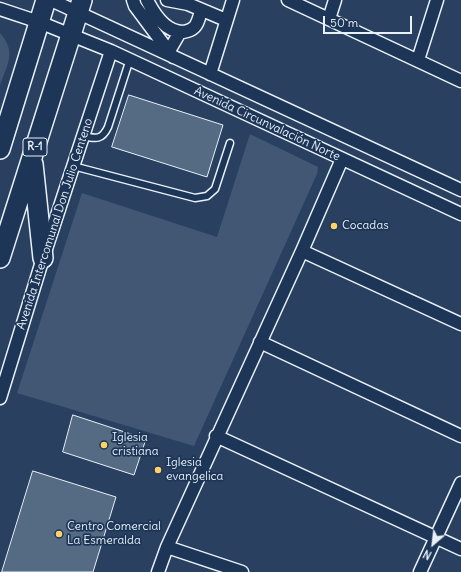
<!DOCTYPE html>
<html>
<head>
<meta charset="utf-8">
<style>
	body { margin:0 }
	#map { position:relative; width:461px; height:572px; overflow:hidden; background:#294061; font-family:Delius,sans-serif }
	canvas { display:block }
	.north { position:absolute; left:413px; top:524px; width:40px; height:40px; -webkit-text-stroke:3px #1d3557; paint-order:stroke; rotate:208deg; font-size:11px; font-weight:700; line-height:16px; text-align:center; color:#e8f1f8 }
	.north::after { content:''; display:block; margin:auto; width:14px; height:18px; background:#e8f1f8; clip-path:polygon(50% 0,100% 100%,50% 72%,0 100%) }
	.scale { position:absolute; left:323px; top:16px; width:89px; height:18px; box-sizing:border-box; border:2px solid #e8f1f8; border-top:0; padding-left:5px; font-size:12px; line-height:14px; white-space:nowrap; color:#e8f1f8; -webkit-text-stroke:3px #1d3557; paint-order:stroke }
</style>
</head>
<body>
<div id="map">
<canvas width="461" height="572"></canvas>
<div class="north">N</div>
<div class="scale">50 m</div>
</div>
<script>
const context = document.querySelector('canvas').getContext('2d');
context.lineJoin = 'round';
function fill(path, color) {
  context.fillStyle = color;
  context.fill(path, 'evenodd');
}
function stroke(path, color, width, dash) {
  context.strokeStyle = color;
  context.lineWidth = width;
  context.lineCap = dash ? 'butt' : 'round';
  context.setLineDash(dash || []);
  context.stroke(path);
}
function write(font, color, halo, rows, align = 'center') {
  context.font = font + ' Delius,sans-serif';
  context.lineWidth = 3.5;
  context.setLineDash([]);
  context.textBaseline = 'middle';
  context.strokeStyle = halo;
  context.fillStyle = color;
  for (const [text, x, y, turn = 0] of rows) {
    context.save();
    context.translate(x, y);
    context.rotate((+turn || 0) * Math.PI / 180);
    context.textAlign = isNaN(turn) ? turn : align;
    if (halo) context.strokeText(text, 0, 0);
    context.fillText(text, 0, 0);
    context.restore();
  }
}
const green = new Path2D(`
	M0,33C17,52 7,65 0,85Z
	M250,134L318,167L317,174L194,446L17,393L82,193L217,237Z`);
const building = new Path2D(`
	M129,95L223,125L207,177L112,147Z
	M73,415L146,439L134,475L63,452Z
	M33,471L116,497L93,572H2Z`);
const lane = new Path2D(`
	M83,136C96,139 102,140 108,127L130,59
	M73,166L195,198L207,196L215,189L230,143`);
const street = new Path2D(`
	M51,0L461,190
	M133,0L135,6L173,57
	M147,0C154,14 165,32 183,32C188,31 193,30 196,25C199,20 200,15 201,10
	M167,0L188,4L226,20
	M288,0L461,81
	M0,9L39,22L111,51L461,214
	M329,19L335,0
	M169,51L180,32
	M418,60L437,0
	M210,74L233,0
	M302,251L461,324
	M260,342L461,436
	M0,398L43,258L111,51
	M216,436L461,549
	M167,547L242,572
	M158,572L167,547L302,251L342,159
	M420,572L461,483`);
const primary = new Path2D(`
	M0,149L46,0
	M33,164L43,258
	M0,258L82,0`);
const markers = [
	[334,226,4,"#ffd166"],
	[104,445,4,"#ffd166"],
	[158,470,4,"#ffd166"],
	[59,534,4,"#ffd166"]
];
const shields = [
	[35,147,24]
];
const shieldNames = [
	["R-1",35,147]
];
const streetNames = [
	["Avenida Circunvalación Norte",267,124,25],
	["Avenida Intercomunal Don Julio Centeno",55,224,-72]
];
const poiNames = [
	["Cocadas",342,226],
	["Iglesia",112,438],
	["cristiana",112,452],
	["Iglesia",166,463],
	["evangelica",166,477],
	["Centro Comercial",67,527],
	["La Esmeralda",67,541]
];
fill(green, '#415774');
fill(building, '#556a83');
stroke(building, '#e8f1f8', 1);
stroke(lane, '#e8f1f8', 9);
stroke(street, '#e8f1f8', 15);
stroke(primary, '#e8f1f8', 22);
stroke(lane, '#1d3557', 6);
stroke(street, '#1d3557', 12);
stroke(primary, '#1d3557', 19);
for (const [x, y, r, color] of markers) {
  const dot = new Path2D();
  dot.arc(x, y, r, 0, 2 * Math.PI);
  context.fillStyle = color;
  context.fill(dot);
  stroke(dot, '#1d3557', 1.5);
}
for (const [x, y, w] of shields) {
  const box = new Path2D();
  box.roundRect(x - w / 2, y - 9, w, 18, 3);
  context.fillStyle = '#1d3557';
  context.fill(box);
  stroke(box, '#e8f1f8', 1);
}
write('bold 11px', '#e8f1f8', null, shieldNames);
write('12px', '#e8f1f8', '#1d3557', streetNames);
write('12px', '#e8f1f8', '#1d3557', poiNames, 'left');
</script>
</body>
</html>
